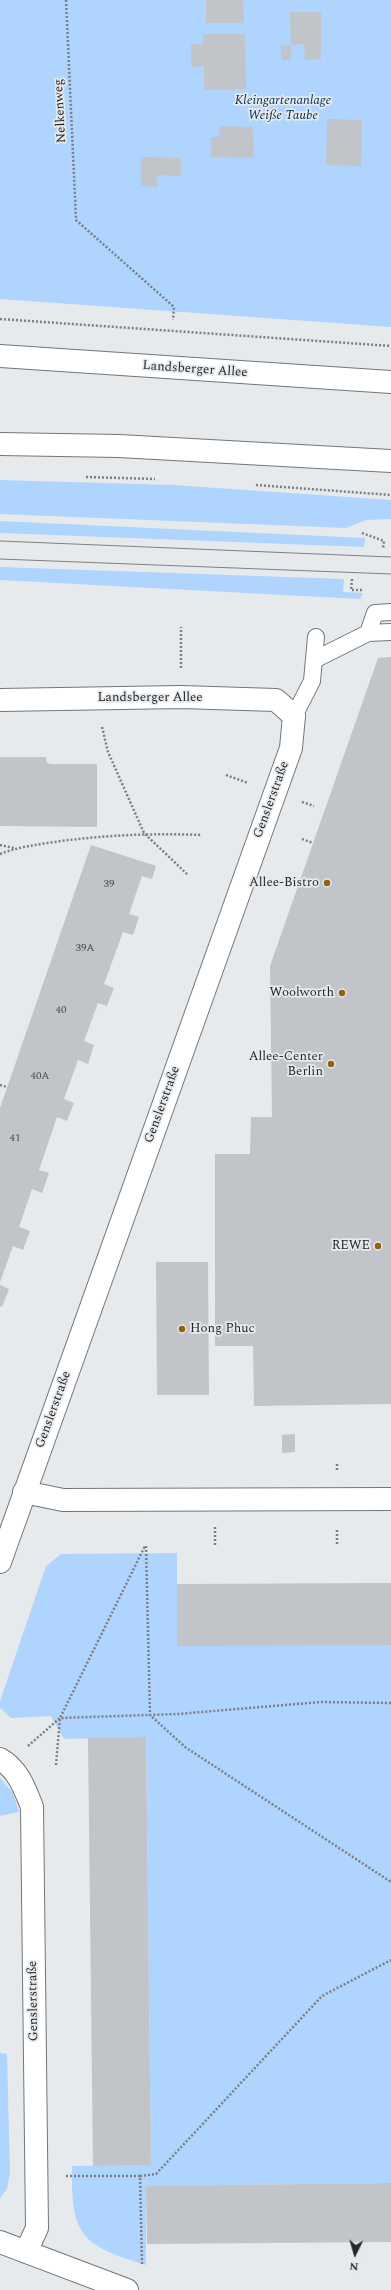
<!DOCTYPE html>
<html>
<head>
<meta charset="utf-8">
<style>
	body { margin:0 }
	#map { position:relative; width:391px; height:2290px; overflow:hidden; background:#e6eaed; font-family:Spectral,serif }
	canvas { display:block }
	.north { position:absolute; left:335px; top:2234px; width:40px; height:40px; -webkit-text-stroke:3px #e6eaed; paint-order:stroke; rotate:185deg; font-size:11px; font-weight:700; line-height:16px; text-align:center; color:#252627 }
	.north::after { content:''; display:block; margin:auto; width:14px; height:18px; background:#252627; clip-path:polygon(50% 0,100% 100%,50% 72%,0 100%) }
</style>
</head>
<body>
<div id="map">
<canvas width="391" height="2290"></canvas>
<div class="north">N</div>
</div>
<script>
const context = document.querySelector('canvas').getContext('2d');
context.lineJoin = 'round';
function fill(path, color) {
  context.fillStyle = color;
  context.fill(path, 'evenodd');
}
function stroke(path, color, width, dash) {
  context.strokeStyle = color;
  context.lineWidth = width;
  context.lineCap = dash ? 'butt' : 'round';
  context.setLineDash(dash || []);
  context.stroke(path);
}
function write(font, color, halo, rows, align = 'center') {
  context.font = font + ' Spectral,serif';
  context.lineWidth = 3.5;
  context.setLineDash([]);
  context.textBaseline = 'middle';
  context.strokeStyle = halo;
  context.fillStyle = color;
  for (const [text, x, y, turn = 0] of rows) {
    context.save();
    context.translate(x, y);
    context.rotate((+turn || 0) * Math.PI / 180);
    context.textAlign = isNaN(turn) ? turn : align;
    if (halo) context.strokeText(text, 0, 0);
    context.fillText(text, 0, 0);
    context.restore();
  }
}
const green = new Path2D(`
	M0,0H391V327L0,299Z
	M0,480L173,485L391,500V519L366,520L346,528L0,514Z
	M0,521L365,538L364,547L0,533Z
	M0,567L344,579L343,592L363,593L360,599L0,580Z
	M177,1553V1645H391V2183L146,2186V2265C80,2245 71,2235 72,2166L151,2165L146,1737L64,1739L51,1716L11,1718L0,1708V1701L46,1566L61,1554Z
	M0,1778L13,1793L19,1812L0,1816Z
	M0,2053L7,2054L10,2173L7,2189L0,2198Z`);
const building = new Path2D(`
	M206,0H243L244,23H206Z
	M290,12H321V59L305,60L304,44L291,45V60H281V45H291Z
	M203,34H245L246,89L204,90V66L191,67V44H203Z
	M327,119L362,120L361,166L326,165Z
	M219,126L253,127L254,158L211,157V137H219Z
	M141,157L181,158V176L157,175V187L141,186Z
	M391,657V1404L254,1406L253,1346H215V1154H250L251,1117H272L270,966L378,658Z
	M0,757H46L47,763L51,764H97V827L0,826Z
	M91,845L156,866L152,879L142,876L129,914L139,917L133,935L123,932L104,984L114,988L107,1006L98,1003L84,1041L94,1045L88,1064L78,1060L64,1099L74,1103L67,1121L57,1117L39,1170L49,1173L42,1193L32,1189L19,1227L30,1231L23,1250L13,1246L0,1282V1108Z
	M156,1262H208L209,1395H157Z
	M0,1285L9,1289L2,1307L0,1306Z
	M295,1434V1452L282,1453V1435Z
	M391,1583V1645L177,1646V1584Z
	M146,1737L151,2165L93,2166L88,1738Z
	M391,2183V2242L147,2244L146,2186Z`);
const path = new Path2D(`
	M66,0L76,220L174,307L173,320
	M0,319L391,346
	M86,477L155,479
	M256,485L391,495
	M362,533L384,541L383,548
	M352,579L351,590H362
	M181,668V627
	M102,727L108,752L144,833L188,875
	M226,775L248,783
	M302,802L314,806
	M302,839L313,843
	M0,845L14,848
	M0,854C18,847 35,845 54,842C104,835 152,833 202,835
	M0,1085L7,1087
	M337,1464V1471
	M215,1527V1545
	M337,1544V1528
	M146,1546L150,1715L185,1747L391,1882
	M28,1746L60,1718L178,1714L321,1702L391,1703
	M56,1765L60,1718L145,1546
	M66,2176H140L142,2264
	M140,2176L156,2174L322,1996L391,1960`);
const service = new Path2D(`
	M368,633L375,613L391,612
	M314,660L368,633L391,632
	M294,716L312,681L316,637`);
const minor = new Path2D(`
	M0,700L181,697L276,700L294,716L291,748L0,1562
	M24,1492L63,1500L391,1499
	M0,1759C18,1769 25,1789 32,1807L37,2228L26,2252
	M0,2242L127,2290`);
const primary = new Path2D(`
	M0,356L391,382
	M0,444L119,446L391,461`);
const tram = new Path2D(`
	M0,541L391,557
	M0,559L391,574`);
const markers = [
	[327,883,4,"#926010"],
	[342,993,4,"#926010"],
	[331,1064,4,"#926010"],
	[378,1246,4,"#926010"],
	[182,1329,4,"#926010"]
];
const numberNames = [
	["39",109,885],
	["39A",85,949],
	["40",61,1011],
	["40A",40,1077],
	["41",15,1139]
];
const parkNames = [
	["Kleingartenanlage",283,101],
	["Weiße Taube",283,116]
];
const streetNames = [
	["Nelkenweg",61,111,-93],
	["Landsberger Allee",195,370,4],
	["Landsberger Allee",150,698],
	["Genslerstraße",272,800,-70],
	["Genslerstraße",163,1105,-70],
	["Genslerstraße",54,1410,-70],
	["Genslerstraße",34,2001,-91]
];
const poiNames = [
	["Allee-Bistro",319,883],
	["Woolworth",334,993],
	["Allee-Center",323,1057],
	["Berlin",323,1072],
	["REWE",370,1246],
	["Hong Phuc",190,1329,"left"]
];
fill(green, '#afd4fd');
fill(building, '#c1c4c8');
stroke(service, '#737679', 18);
stroke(minor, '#737679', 24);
stroke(primary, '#737679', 24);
stroke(path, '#7c7f80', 2.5, [2, 2]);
stroke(service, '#fff', 16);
stroke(minor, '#fff', 22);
stroke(primary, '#fff', 22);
stroke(tram, '#7e8183', 1);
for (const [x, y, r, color] of markers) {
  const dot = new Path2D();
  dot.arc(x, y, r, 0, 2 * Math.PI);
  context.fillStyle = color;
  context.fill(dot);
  stroke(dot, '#e6eaed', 1.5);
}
write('11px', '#4c4e4f', null, numberNames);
write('italic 13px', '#012d56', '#e6eaed', parkNames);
write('13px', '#252627', '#e6eaed', streetNames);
write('13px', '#252627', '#e6eaed', poiNames, 'right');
</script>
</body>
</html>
